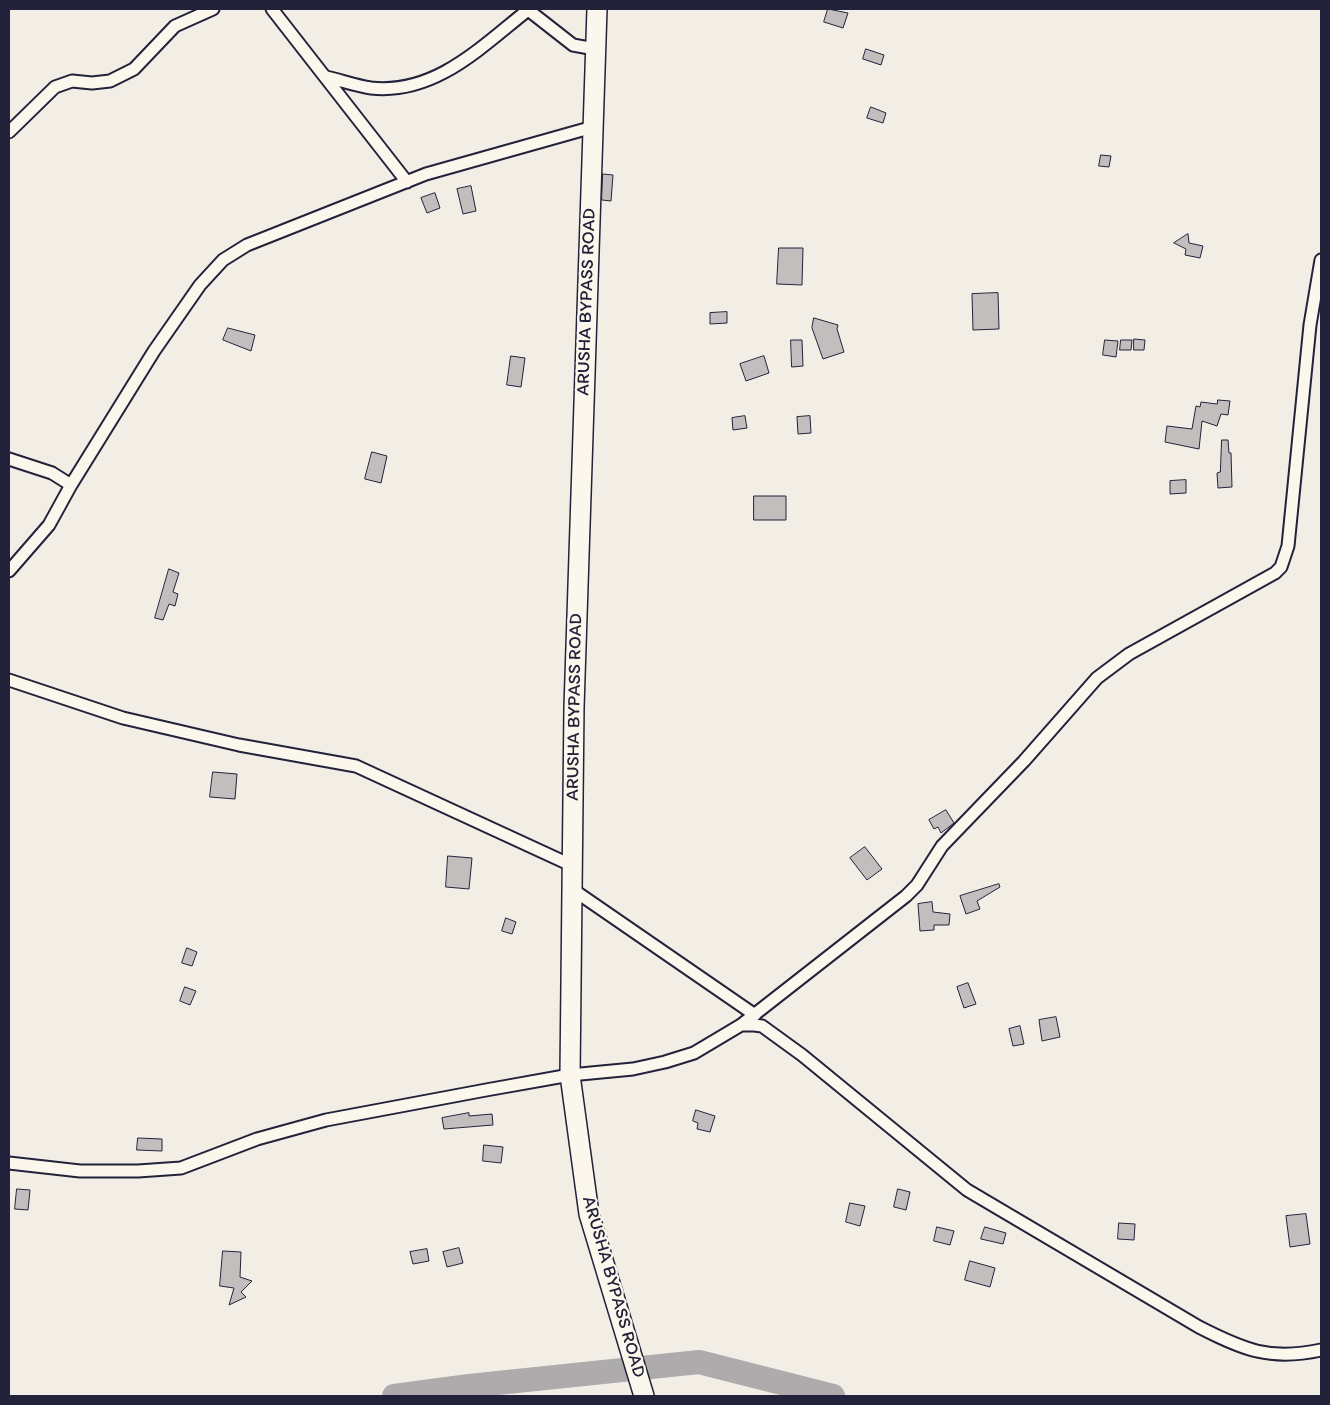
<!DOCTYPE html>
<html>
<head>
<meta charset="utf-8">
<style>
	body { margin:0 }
	#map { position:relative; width:1330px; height:1405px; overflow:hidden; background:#f2eee5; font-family:Itim,sans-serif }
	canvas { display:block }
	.frame { position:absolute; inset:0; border:10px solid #22223b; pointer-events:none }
</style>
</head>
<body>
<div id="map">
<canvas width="1330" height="1405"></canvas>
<div class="frame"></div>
</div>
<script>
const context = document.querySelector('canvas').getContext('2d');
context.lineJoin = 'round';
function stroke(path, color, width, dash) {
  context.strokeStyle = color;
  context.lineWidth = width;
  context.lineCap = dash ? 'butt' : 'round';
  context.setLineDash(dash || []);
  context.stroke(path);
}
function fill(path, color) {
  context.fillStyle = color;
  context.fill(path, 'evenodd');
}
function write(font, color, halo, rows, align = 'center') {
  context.font = font + ' Itim,sans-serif';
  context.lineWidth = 4.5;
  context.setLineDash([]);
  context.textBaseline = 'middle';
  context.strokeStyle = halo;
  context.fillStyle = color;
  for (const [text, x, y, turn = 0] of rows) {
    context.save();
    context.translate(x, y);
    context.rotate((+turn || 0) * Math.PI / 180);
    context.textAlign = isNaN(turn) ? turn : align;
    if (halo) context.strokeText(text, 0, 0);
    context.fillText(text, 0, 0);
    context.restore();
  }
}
const river = new Path2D(`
	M394,1396L469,1386L699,1362L833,1396`);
const building = new Path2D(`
	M828,9L848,13L843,28L824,22Z
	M866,49L884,55L881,65L863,59Z
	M871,107L886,113L883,123L867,118Z
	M1101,155L1111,156L1109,167L1099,166Z
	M603,174L613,175L611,201L602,200Z
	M471,186L476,211L463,214L457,189Z
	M435,193L440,208L427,213L421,198Z
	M1188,234L1189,243L1203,246L1200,258L1185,255L1186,249L1174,243Z
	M779,248H803L802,285L777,284Z
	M998,293L999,329L973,330L972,294Z
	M727,312V323L710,324V313Z
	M814,318L838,325L837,329L844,352L823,359L812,328Z
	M228,328L255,335L251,351L223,340Z
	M1134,339L1145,340L1144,350H1134Z
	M791,340H802L803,366L792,367Z
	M1105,340L1118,341L1116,357L1103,355Z
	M1121,340H1132L1131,350H1120Z
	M511,356L525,358L521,387L507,385Z
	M764,356L769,373L746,381L740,364Z
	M1218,400L1230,401L1228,415L1221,414L1217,426L1202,421L1199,449L1165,442L1167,426L1192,429L1196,406L1200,407L1201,402L1217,404Z
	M745,416L747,428L733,430L732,418Z
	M810,416L811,433L798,434L797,417Z
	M1222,440H1228L1229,453H1231L1232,487L1218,488L1217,473L1220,472Z
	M372,452L387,456L381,483L365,479Z
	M1186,480V493L1170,494V481Z
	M754,496H786V520H754Z
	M169,569L179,573L173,592L178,594L175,606L169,604L163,620L155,618Z
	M213,772L237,774L235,799L210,797Z
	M946,810L954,823L941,833L938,827L934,829L929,820Z
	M865,847L882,869L867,880L850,858Z
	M448,856L472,858L469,889L446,887Z
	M999,884L1000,887L977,901L980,909L966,914L960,896Z
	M932,902L933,912L950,914L949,925H934V930L920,931L918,904Z
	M506,918L516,922L512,934L502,931Z
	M187,948L197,952L192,966L182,963Z
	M968,983L976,1004L964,1008L957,987Z
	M185,987L196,991L190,1005L180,1001Z
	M1056,1017L1060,1037L1042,1041L1039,1020Z
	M1020,1026L1024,1044L1013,1046L1009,1029Z
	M696,1110L715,1116L710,1132L697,1129L698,1123L693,1121Z
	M469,1113V1116L492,1114L493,1125L444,1129L442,1118Z
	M138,1138L162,1139V1151L137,1150Z
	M484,1145L503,1147L501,1163L483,1161Z
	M17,1189L30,1190L28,1210L15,1209Z
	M898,1189L910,1192L906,1210L894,1207Z
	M850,1203L865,1206L860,1226L846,1222Z
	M1306,1214L1310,1244L1290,1247L1286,1216Z
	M1119,1223L1135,1224L1134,1240L1118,1239Z
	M937,1227L954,1231L950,1245L934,1241Z
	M985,1227L1006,1233L1003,1244L981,1239Z
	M459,1248L463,1263L447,1267L443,1252Z
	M427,1249L429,1261L413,1264L410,1252Z
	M223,1251L241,1252L240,1277L252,1281L241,1292L246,1297L229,1305L234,1288L220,1286Z
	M970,1261L995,1268L990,1287L965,1280Z`);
const minor = new Path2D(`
	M272,9L407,182
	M527,9L573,45L595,49
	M326,77C340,80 356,86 371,88C435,95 481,47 528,10
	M9,132L55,87L72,81L92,83L110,81L134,69L175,26L213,9
	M9,459L52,473L71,485L49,525L9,571
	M71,485L154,351L200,285L223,260L247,245L426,174L593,127
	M9,680L123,718L239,745L356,766L573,866
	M572,889L755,1015
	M741,1025L906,896L917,885L942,846L1024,761L1097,678L1129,654L1275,573L1281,567L1288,546L1310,325L1321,260
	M9,1163L80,1171H138L181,1168L257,1139L326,1120L486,1090L570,1075L633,1069L665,1062L694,1053L741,1025H754L762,1026L802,1055L967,1190L1199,1327C1244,1350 1270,1361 1321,1350`);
const primary = new Path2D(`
	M597,9L574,707L570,1075L589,1214L644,1396`);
const streetNames = [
	["ARUSHA BYPASS ROAD",587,302,-88],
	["ARUSHA BYPASS ROAD",575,707,-89],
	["ARUSHA BYPASS ROAD",613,1287,74]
];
stroke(river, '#aeabad', 24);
fill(building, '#c2bebe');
stroke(building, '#22223b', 1);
stroke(minor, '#22223b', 15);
stroke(primary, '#22223b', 22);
stroke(minor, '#fbf7ec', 11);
stroke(primary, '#fbf7ec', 19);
write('18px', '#22223b', '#fbf7ec', streetNames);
</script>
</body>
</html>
